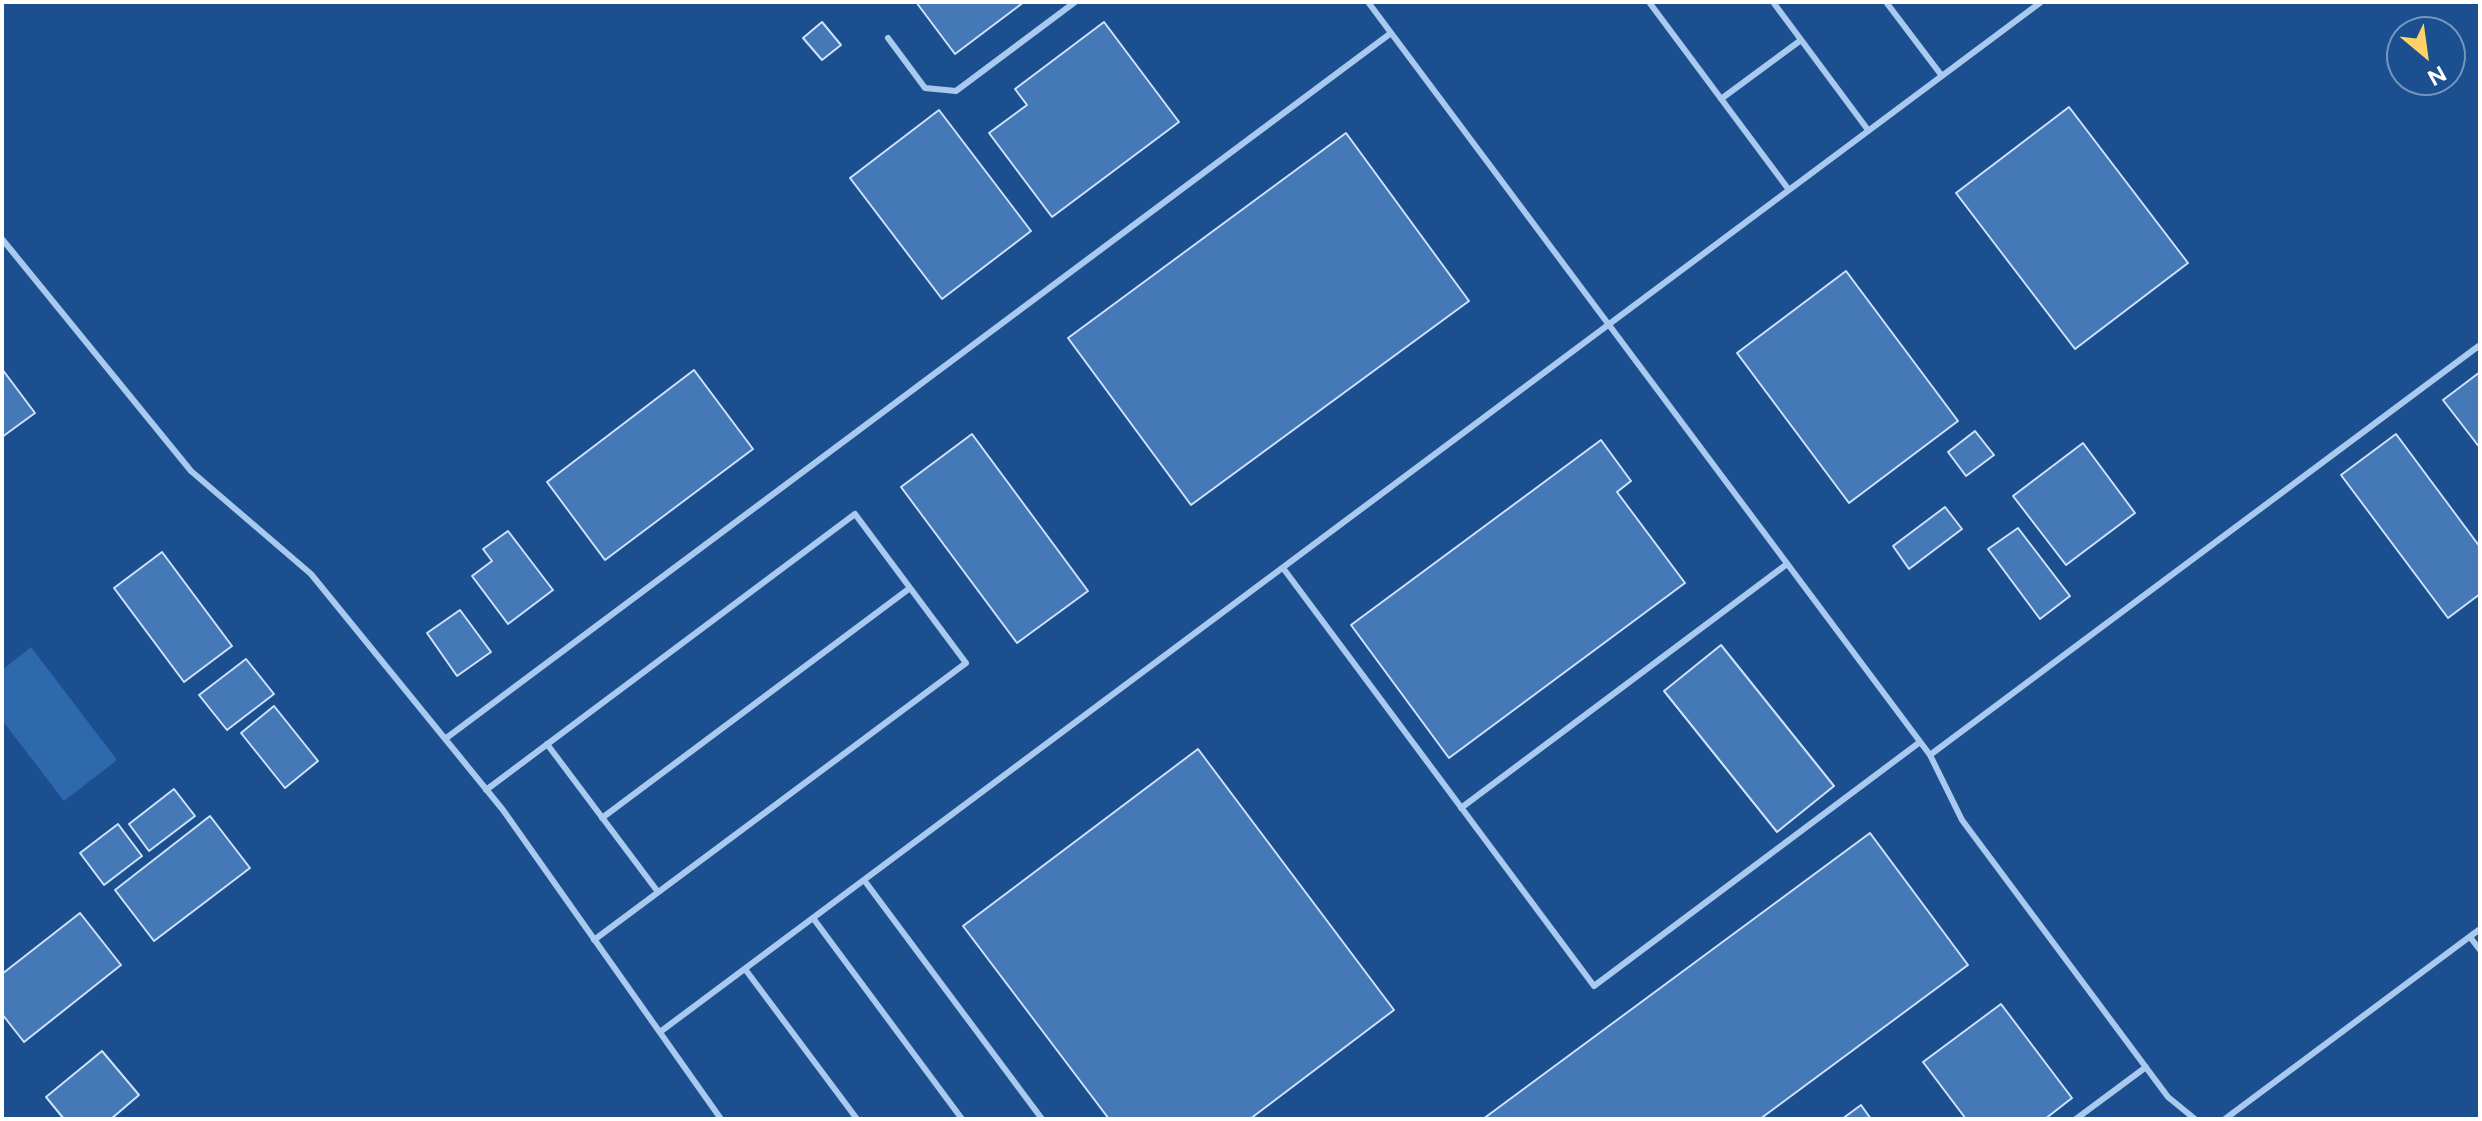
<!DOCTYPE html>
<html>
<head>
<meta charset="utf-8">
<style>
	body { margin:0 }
	#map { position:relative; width:2482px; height:1121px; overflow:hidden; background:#1b4f8f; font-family:Figtree,sans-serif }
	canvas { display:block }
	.frame { position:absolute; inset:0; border:4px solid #fff; pointer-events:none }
	.north { position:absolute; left:2386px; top:16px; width:80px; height:80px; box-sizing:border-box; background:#1b4f8f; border:2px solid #7695bc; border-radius:50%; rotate:151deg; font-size:22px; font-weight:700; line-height:32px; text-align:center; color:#fff }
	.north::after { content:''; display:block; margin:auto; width:28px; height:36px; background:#ffd166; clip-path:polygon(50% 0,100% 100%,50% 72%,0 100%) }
</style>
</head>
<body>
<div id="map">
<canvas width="2482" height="1121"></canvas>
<div class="frame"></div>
<div class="north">N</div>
</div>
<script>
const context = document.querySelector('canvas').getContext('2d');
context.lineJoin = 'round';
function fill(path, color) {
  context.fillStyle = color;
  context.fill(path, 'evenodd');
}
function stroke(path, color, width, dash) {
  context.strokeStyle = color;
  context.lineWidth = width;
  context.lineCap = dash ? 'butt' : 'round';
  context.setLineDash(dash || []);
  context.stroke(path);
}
const green = new Path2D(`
	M31,647L117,760L64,801L2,720V670Z`);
const building = new Path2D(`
	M916,2H1024L955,54Z
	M822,22L841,45L822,60L803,38Z
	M1104,22L1179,122L1052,217L989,133L1027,105L1015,89Z
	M2069,107L2188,263L2075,349L1956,193Z
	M939,110L1031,231L942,299L850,178Z
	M1346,133L1469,301L1191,505L1068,338Z
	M1846,271L1958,421L1849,503L1737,353Z
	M2,369L35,413L2,437Z
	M694,370L753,449L605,560L547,482Z
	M2480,372V448L2443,400Z
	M1975,431L1994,455L1966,476L1948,452Z
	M972,434L1088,591L1017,643L901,487Z
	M2396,434L2480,547V594L2448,618L2341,475Z
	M1601,440L1631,481L1617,492L1685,583L1449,758L1351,625Z
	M2083,443L2135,513L2066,565L2013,496Z
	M1945,507L1962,529L1909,569L1893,546Z
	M2018,528L2070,596L2040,619L1988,549Z
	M508,531L553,590L508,624L472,576L492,561L483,549Z
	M162,552L232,646L184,682L114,588Z
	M460,610L491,652L457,676L427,633Z
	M1721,645L1834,786L1777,832L1664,691Z
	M246,659L274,694L227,730L199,695Z
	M274,706L318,761L285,788L241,733Z
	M1198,749L1394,1010L1250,1119H1109L963,926Z
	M174,789L195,816L149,851L129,824Z
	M210,816L250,868L154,941L115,890Z
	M118,824L142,856L104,885L80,853Z
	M1870,833L1968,965L1760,1119H1483Z
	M80,913L121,965L24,1042L2,1014V974Z
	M2001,1004L2072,1098L2045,1119H1966L1923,1062Z
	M102,1051L139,1095L111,1119H64L46,1097Z
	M1861,1105L1871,1119H1842Z`);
const service = new Path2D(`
	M1368,2L1930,755L1962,820L2168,1097L2195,1119
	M1649,2L1789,190
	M1773,2L1868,130
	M1886,2L1942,76
	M888,38L925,88L956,91L1075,2
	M1721,99L1801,40
	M2,239L191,471L311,574L503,810L721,1119
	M1283,568L1594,986L1920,742
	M445,739L1391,33
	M547,744L658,892
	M1930,755L2480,345
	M486,790L855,514L966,663L594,940
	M1461,808L1787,564
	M602,818L910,588
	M864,880L1042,1119
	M813,918L962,1119
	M2470,937L2480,950
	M745,969L857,1119
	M660,1032L2041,2
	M2076,1119L2146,1067
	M2225,1119L2480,929`);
fill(green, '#2e69ad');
fill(building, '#4478b7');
stroke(building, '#cfe3fa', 2);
stroke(service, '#a9c9ee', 6);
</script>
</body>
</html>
